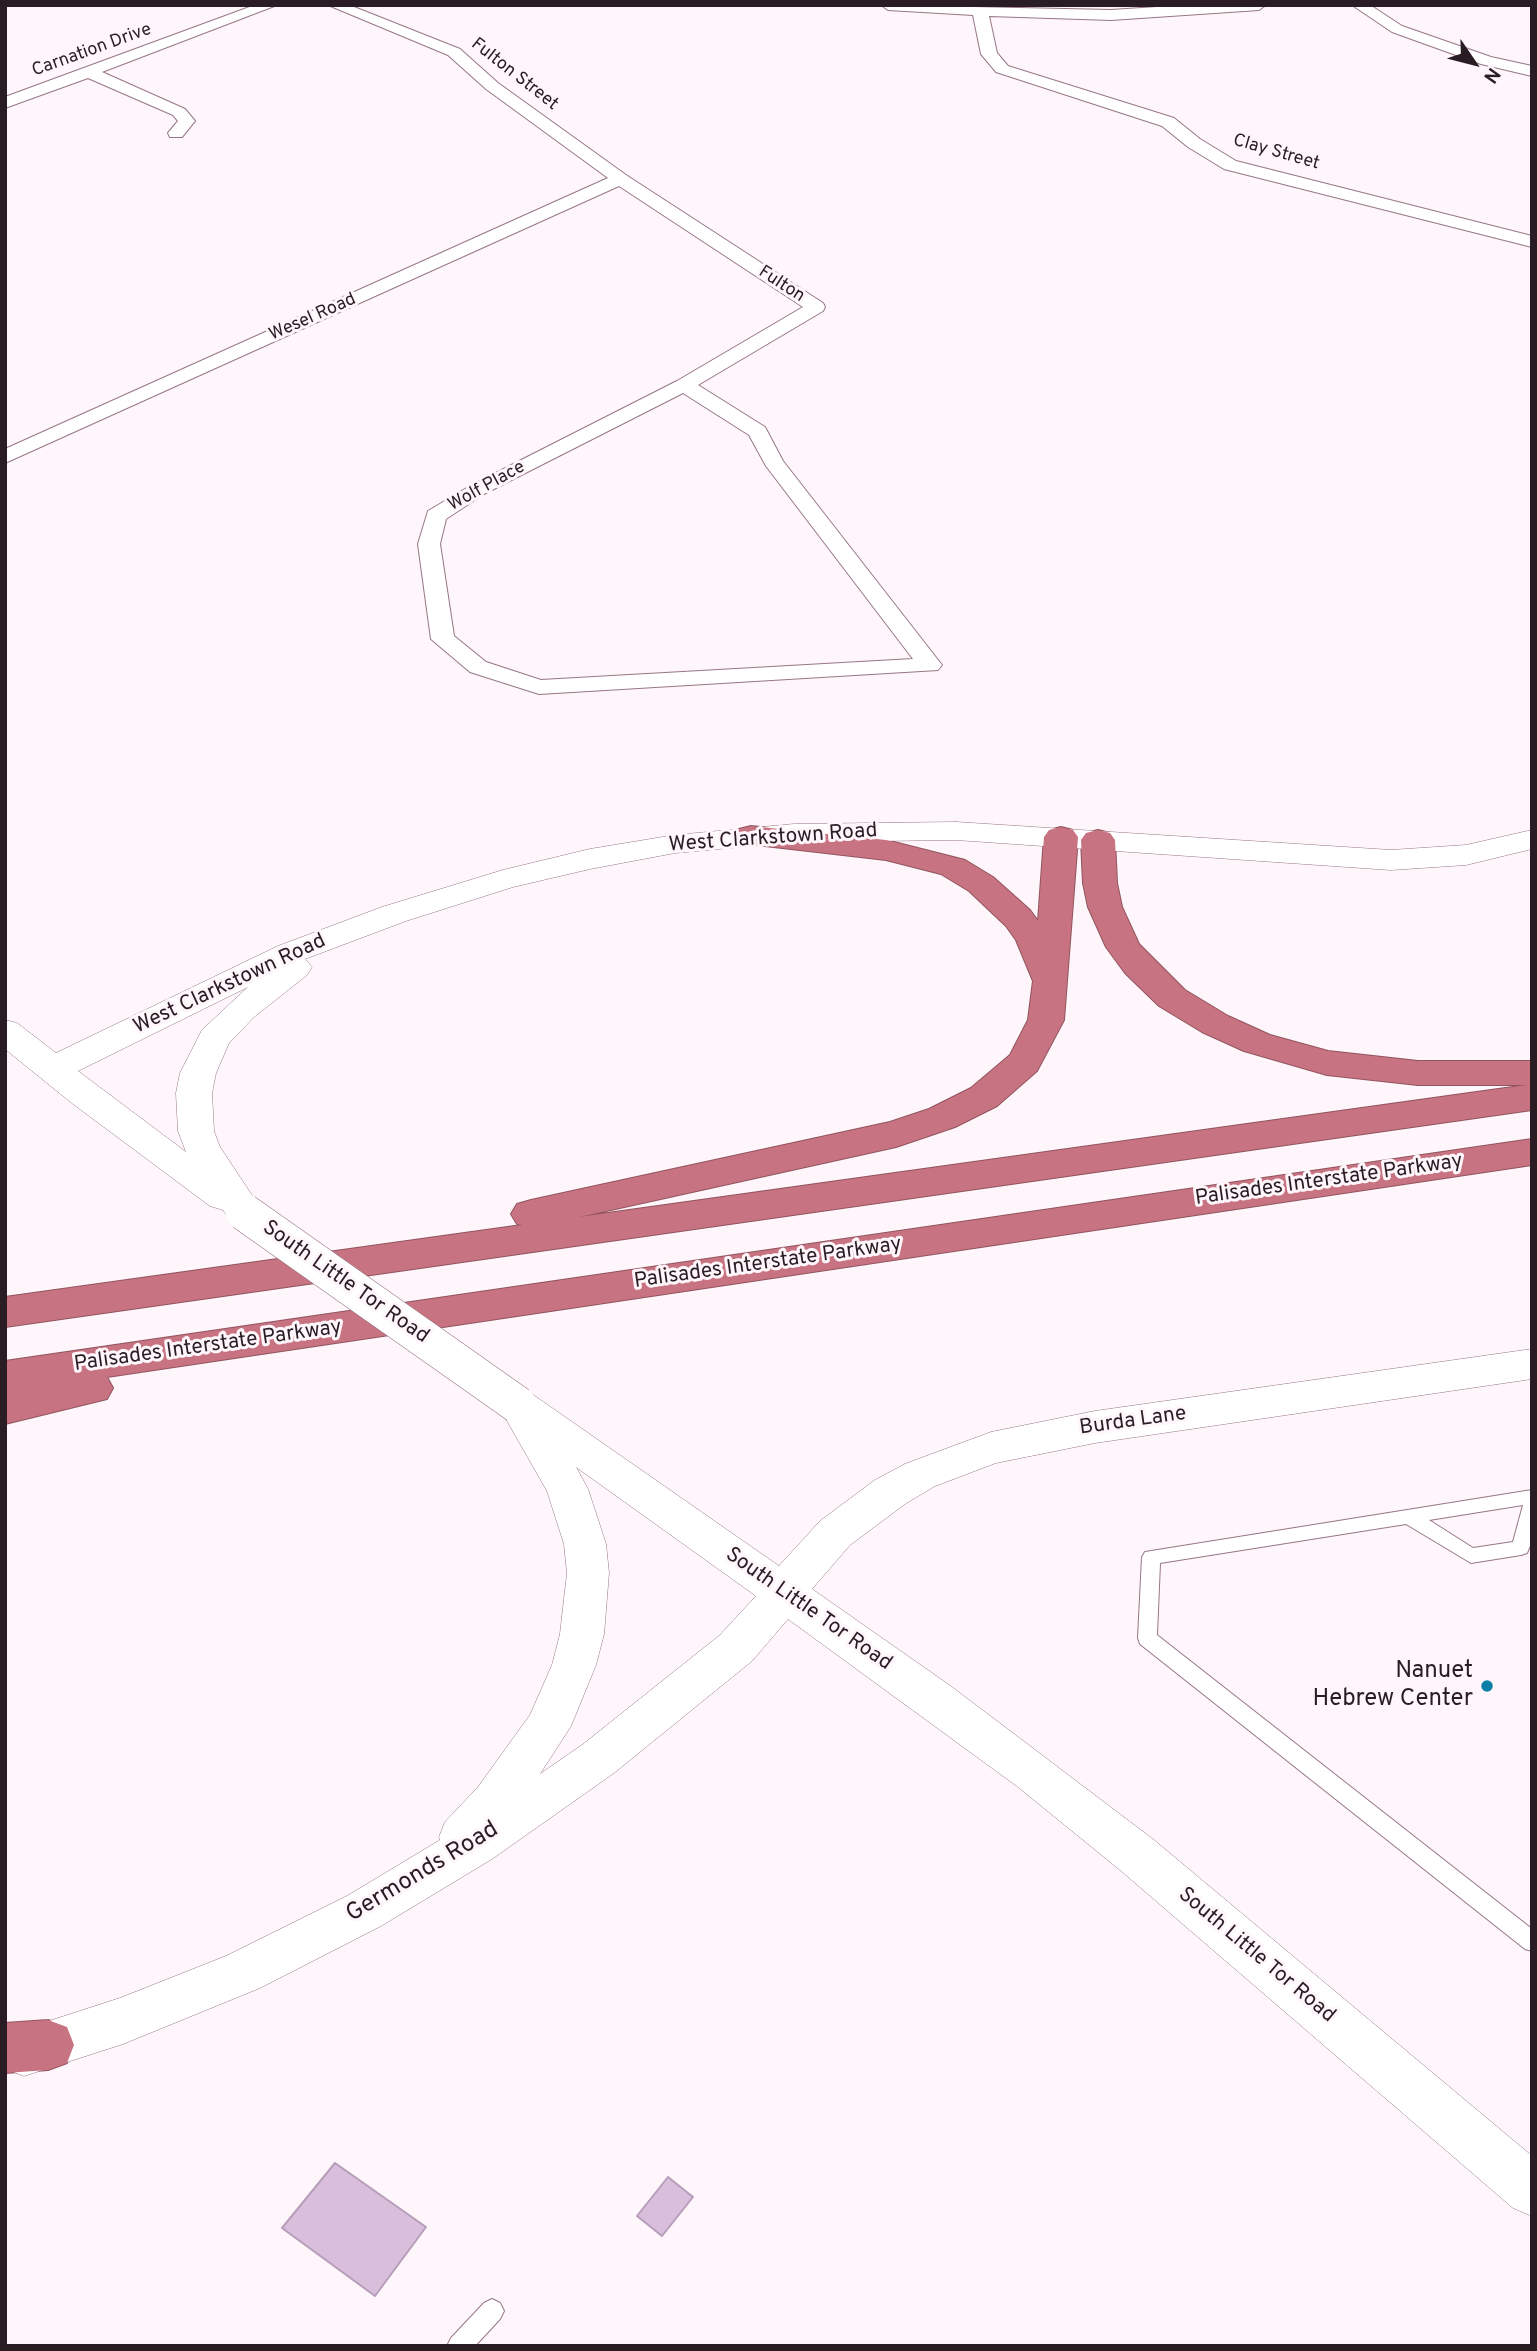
<!DOCTYPE html>
<html>
<head>
<meta charset="utf-8">
<style>
  body { margin:0 }
  #map { position:relative; width:1537px; height:2351px; overflow:hidden; background:#fef6fa; font-family:Overpass,sans-serif }
  canvas { display:block }
  .frame { position:absolute; inset:0; border:7px solid #2a1c23; pointer-events:none }
  .north { position:absolute; left:1439px; top:28px; width:70px; height:70px; -webkit-text-stroke:5px #fef6fa; paint-order:stroke; rotate:125deg; font-size:19px; font-weight:700; line-height:28px; text-align:center; color:#2a1c23 }
  .north::after { content:''; display:block; margin:auto; width:24px; height:32px; background:#2a1c23; clip-path:polygon(50% 0,100% 100%,50% 72%,0 100%) }
</style>
</head>
<body>
<div id="map">
<canvas width="1537" height="2351"></canvas>
<div class="frame"></div>
<div class="north">N</div>
</div>
<script>
const g = document.querySelector('canvas').getContext('2d');
g.lineJoin = 'round';
function paint(path, color) {
  g.fillStyle = color;
  g.fill(path, 'evenodd');
}
function shape(rows) {
  const path = new Path2D();
  for (const r of rows) {
    path.moveTo(r[0], r[1]);
    for (let i = 2; i < r.length; i += 2) path.lineTo(r[i], r[i + 1]);
  }
  return path;
}
function stroke(path, color, width, dash) {
  g.strokeStyle = color;
  g.lineWidth = width;
  g.lineCap = dash ? 'butt' : 'round';
  g.setLineDash(dash || []);
  g.stroke(path);
}
function label(font, color, halo, rows, align = 'center') {
  g.font = font + ' Overpass,sans-serif';
  g.lineWidth = 6;
  g.setLineDash([]);
  g.textBaseline = 'middle';
  g.strokeStyle = halo;
  g.fillStyle = color;
  for (const [text, x, y, turn = 0] of rows) {
    g.save();
    g.translate(x, y);
    g.rotate((+turn || 0) * Math.PI / 180);
    g.textAlign = isNaN(turn) ? turn : align;
    if (halo) g.strokeText(text, 0, 0);
    g.fillText(text, 0, 0);
    g.restore();
  }
}
const building = shape([
  [335,2163,426,2227,375,2296,282,2228,335,2163],
  [668,2177,693,2197,662,2236,637,2216,668,2177]
]);
const service = shape([
  [1532,1490,1532,1541,1527,1553,1521,1555,1471,1563,1406,1524,1160,1563,1157,1635,1532,1929,1532,1951,1525,1949,1140,1644,1138,1638,1142,1557,1145,1552,1532,1490],
  [1523,1505,1513,1542,1473,1548,1429,1520,1523,1505],
  [492,2299,500,2303,504,2311,500,2319,475,2346,447,2346,451,2338,484,2303,492,2299]
]);
const minor = shape([
  [255,5,277,5,102,72,185,109,195,121,182,137,170,137,168,133,178,121,173,115,88,78,5,108,5,97,255,5],
  [328,5,349,5,460,49,498,83,626,175,823,303,825,307,823,311,698,385,765,427,783,461,938,660,942,665,938,670,539,694,470,672,431,639,418,544,428,511,470,486,677,381,803,307,619,186,5,463,5,449,608,178,486,89,448,55,328,5],
  [683,393,749,435,766,466,913,659,541,680,486,662,454,636,440,544,446,519,484,494,683,393],
  [881,5,1111,10,1188,5,1266,5,1259,10,1111,20,989,16,997,53,1008,66,1174,118,1200,139,1236,161,1532,236,1532,247,1224,169,1188,147,1162,126,996,72,981,54,973,15,888,10,881,5],
  [1352,5,1370,5,1402,26,1491,57,1532,66,1532,76,1481,64,1392,32,1352,5]
]);
const tertiary = shape([
  [956,822,1391,850,1466,845,1532,830,1532,849,1466,865,1391,870,956,840,794,842,675,853,590,869,513,887,406,921,305,959,312,967,307,975,254,1017,229,1043,216,1073,212,1093,214,1131,220,1147,263,1212,257,1221,244,1225,231,1221,223,1210,210,1206,73,1104,5,1049,5,1020,17,1023,56,1053,278,946,382,907,503,870,590,849,675,835,794,824,956,822],
  [248,987,202,1030,180,1073,176,1093,178,1131,186,1152,78,1071,248,987],
  [1532,1349,1532,1379,1095,1443,996,1463,935,1486,905,1504,850,1545,812,1589,952,1687,1154,1840,1532,2156,1532,2216,1513,2208,1120,1870,1018,1787,788,1619,752,1661,614,1773,492,1859,381,1926,260,1988,123,2044,24,2076,6,2069,6,2035,120,1998,226,1956,347,1896,440,1840,439,1837,445,1822,478,1787,530,1715,552,1665,560,1634,567,1573,564,1544,547,1491,498,1405,504,1394,518,1390,532,1394,779,1566,820,1521,875,1480,905,1464,991,1432,1095,1411,1532,1349],
  [576,1467,756,1596,720,1635,582,1745,540,1774,571,1726,596,1665,604,1634,609,1573,606,1544,588,1489,576,1467]
]);
const motorway = shape([
  [751,826,886,840,965,860,993,877,1030,910,1038,921,1044,837,1049,830,1061,827,1073,830,1078,837,1064,1020,1037,1071,997,1106,955,1127,896,1147,579,1217,1527,1085,1418,1085,1327,1075,1244,1051,1202,1032,1159,1006,1125,973,1106,947,1088,907,1083,883,1081,840,1086,833,1098,830,1110,833,1115,840,1117,883,1122,907,1139,944,1185,990,1228,1016,1270,1035,1328,1051,1418,1061,1532,1061,1532,1110,5,1327,5,1297,522,1225,517,1224,511,1214,517,1204,531,1200,890,1122,929,1109,971,1088,1010,1055,1028,1020,1033,981,1016,940,1006,926,969,891,941,874,886,860,739,843,734,836,739,829,751,826],
  [1532,1139,1532,1165,107,1377,113,1388,107,1399,5,1424,5,1361,1532,1139],
  [48,2020,67,2027,74,2045,67,2063,48,2070,5,2073,5,2023,48,2020]
]);
const tertiaryBridge = shape([
  [244,1212,518,1405]
]);
const markers = [
  [1487,1686,7,"#0c7fa6"]
];
const farStreetnames = [
  ["Carnation Drive",92,51,-20],
  ["Fulton Street",514,75,38],
  ["Clay Street",1276,153,16],
  ["Fulton",781,285,33],
  ["Wesel Road",313,318,-24],
  ["Wolf Place",487,487,-29]
];
const streetNames = [
  ["West Clarkstown Road",773,839,-4],
  ["West Clarkstown Road",230,985,-25],
  ["Palisades Interstate Parkway",1329,1181,-8],
  ["Palisades Interstate Parkway",768,1264,-8],
  ["South Little Tor Road",345,1283,35],
  ["Palisades Interstate Parkway",208,1347,-8],
  ["Burda Lane",1133,1422,-8],
  ["South Little Tor Road",808,1610,35],
  ["South Little Tor Road",1256,1956,40]
];
const nearPoinames = [
  ["Nanuet",1473,1672],
  ["Hebrew Center",1473,1700]
];
const nearStreetnames = [
  ["Germonds Road",423,1873,-31]
];
paint(building, '#d9bfdc');
stroke(building, '#b69db9', 2);
stroke(service, '#977687', 2);
stroke(minor, '#977687', 2);
stroke(tertiary, '#977687', 1);
stroke(motorway, '#915560', 2);
paint(service, '#fff');
paint(minor, '#fff');
paint(tertiary, '#fff');
paint(motorway, '#c87381');
stroke(tertiaryBridge, '#977687', 38, []);
stroke(tertiaryBridge, '#fff', 37);
for (const [x, y, r, color] of markers) {
  const dot = new Path2D();
  dot.arc(x, y, r, 0, 2 * Math.PI);
  g.fillStyle = color;
  g.fill(dot);
  stroke(dot, '#fef6fa', 2.5);
}
label('18px', '#2a1c23', '#fef6fa', farStreetnames);
label('21px', '#2a1c23', '#fef6fa', streetNames);
label('24px', '#2a1c23', '#fef6fa', nearPoinames, 'right');
label('24px', '#2a1c23', '#fef6fa', nearStreetnames);
</script>
</body>
</html>
